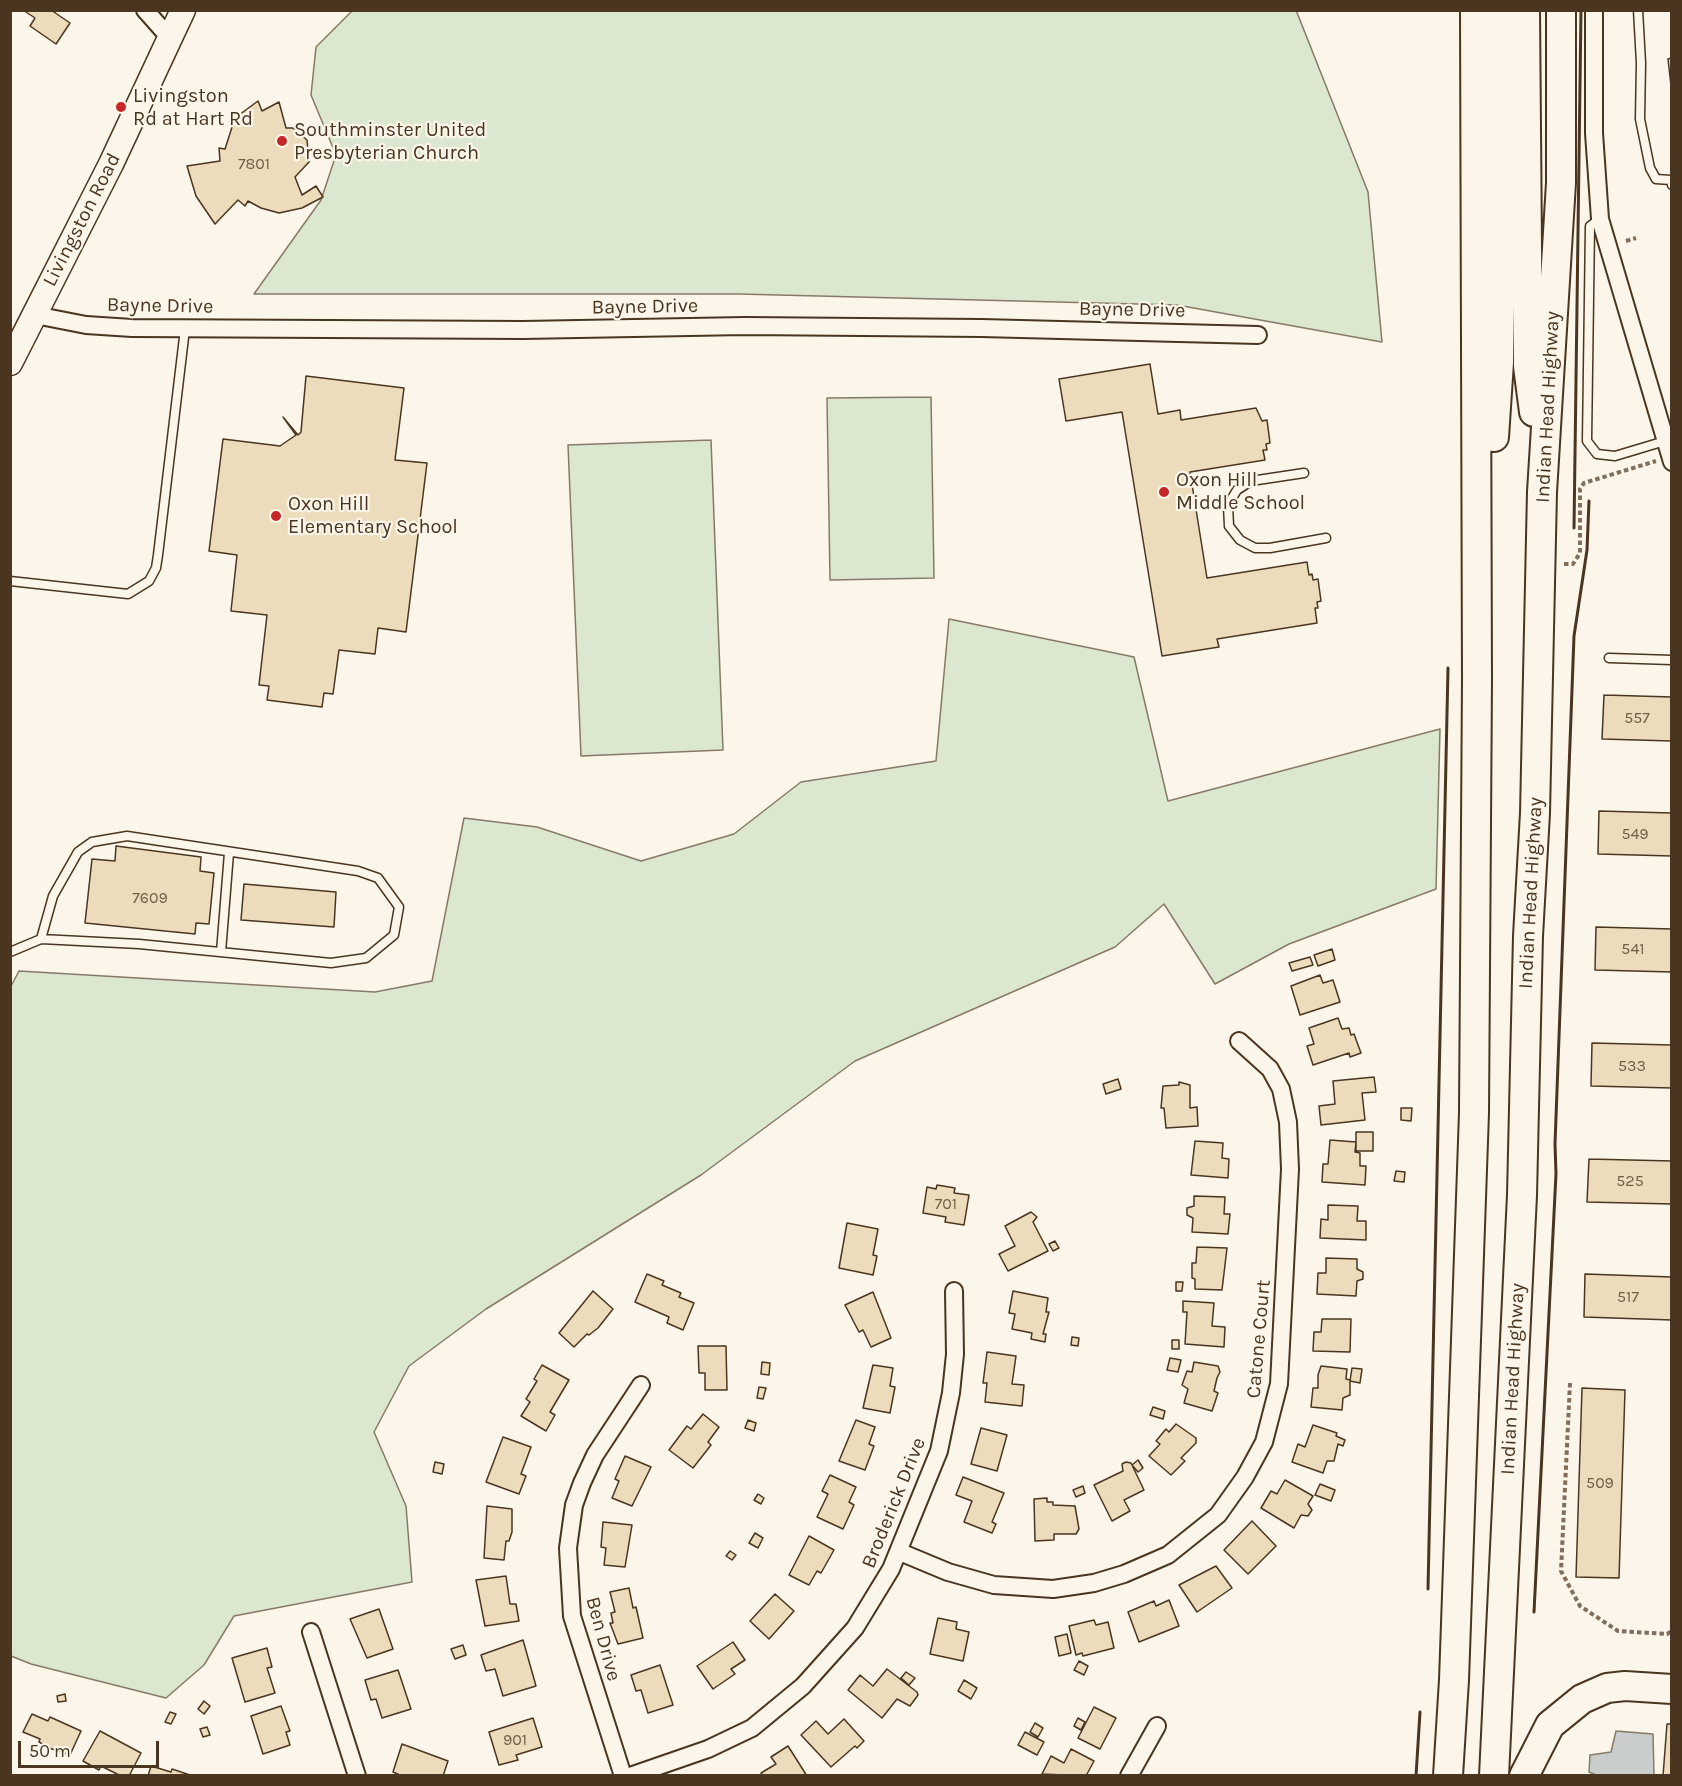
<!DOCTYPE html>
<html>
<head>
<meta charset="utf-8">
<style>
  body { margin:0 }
  #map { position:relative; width:1682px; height:1786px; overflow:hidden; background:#fbf6e9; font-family:Karla,sans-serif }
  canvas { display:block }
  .frame { position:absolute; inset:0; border:12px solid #4a3520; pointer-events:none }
  .scale { position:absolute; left:18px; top:1741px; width:141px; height:27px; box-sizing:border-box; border:3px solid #4a3520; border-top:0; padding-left:8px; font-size:18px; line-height:21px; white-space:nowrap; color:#4a3520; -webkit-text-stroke:4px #fbf6e9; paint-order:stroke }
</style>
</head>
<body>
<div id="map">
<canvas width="1682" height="1786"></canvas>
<div class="frame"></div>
<div class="scale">50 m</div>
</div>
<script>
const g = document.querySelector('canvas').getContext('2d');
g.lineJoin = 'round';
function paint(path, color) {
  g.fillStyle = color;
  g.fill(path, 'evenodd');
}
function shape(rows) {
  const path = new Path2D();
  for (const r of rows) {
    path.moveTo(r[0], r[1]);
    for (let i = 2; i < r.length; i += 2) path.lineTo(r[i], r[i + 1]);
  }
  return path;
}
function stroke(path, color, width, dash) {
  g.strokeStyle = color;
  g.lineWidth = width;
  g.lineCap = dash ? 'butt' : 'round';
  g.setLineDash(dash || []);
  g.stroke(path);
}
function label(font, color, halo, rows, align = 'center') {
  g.font = font + ' Karla,sans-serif';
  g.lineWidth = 4.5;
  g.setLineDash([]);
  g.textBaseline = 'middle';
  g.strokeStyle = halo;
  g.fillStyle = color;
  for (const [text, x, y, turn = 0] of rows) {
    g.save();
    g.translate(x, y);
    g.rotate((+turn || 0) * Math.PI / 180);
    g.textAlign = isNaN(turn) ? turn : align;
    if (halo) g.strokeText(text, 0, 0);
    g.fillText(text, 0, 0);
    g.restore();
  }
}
const green = shape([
  [1296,10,1368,192,1382,342,1177,305,738,294,254,294,321,200,336,155,311,95,316,47,352,11,1296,10],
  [931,397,934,578,830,580,827,398,931,397],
  [711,440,723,750,581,756,568,445,711,440],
  [949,619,1134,657,1168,801,1440,729,1436,889,1289,944,1215,984,1164,904,1115,947,855,1061,701,1175,486,1309,409,1366,374,1432,406,1506,412,1582,234,1616,204,1665,166,1698,31,1664,11,1656,10,988,19,971,375,992,432,981,464,818,537,827,641,861,734,834,801,782,936,761,949,619]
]);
const water = shape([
  [1616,1731,1653,1734,1654,1775,1598,1776,1589,1772,1590,1755,1611,1752,1616,1731]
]);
const building = shape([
  [23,10,51,10,70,23,56,44,30,26,35,18,23,10],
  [1672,58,1672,95,1668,59,1672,58],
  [258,101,262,111,279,102,286,128,293,128,307,140,309,162,295,177,302,195,316,186,323,197,302,208,279,213,261,208,248,201,245,206,238,200,215,224,196,196,187,166,220,161,219,148,225,149,233,124,239,115,258,101],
  [1150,364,1158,414,1180,410,1181,420,1256,408,1262,421,1267,420,1270,443,1266,444,1267,450,1263,450,1265,460,1190,472,1207,578,1307,562,1309,575,1312,574,1313,580,1318,579,1321,601,1317,602,1318,608,1315,608,1317,623,1217,639,1219,647,1162,656,1122,412,1066,421,1059,379,1150,364],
  [306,376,404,388,395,460,427,463,406,632,378,628,375,654,339,650,333,694,324,693,322,707,267,700,269,686,259,685,267,615,231,611,237,555,209,551,223,439,280,446,296,435,283,417,298,435,301,432,306,376],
  [1604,695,1672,697,1672,741,1602,739,1604,695],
  [1599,811,1672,813,1672,856,1598,854,1599,811],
  [116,846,201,857,200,871,214,873,209,924,196,923,195,934,85,923,92,859,115,861,116,846],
  [244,884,336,892,334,927,241,920,244,884],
  [1596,927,1672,929,1672,972,1595,970,1596,927],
  [1332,949,1335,960,1318,966,1314,955,1332,949],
  [1310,957,1313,965,1292,971,1289,963,1310,957],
  [1320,975,1323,983,1333,980,1340,1002,1300,1015,1291,986,1320,975],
  [1338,1018,1342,1029,1349,1028,1351,1035,1354,1034,1361,1053,1350,1057,1349,1053,1313,1065,1307,1046,1314,1044,1309,1028,1338,1018],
  [1592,1043,1672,1045,1672,1088,1591,1086,1592,1043],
  [1374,1077,1376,1092,1362,1093,1365,1120,1321,1125,1319,1106,1335,1104,1333,1081,1374,1077],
  [1118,1079,1121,1089,1106,1094,1103,1084,1118,1079],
  [1179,1082,1190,1085,1190,1108,1197,1107,1198,1126,1166,1128,1164,1108,1161,1108,1163,1086,1179,1085,1179,1082],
  [1401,1108,1412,1108,1411,1121,1401,1120,1401,1108],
  [1356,1132,1373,1132,1373,1151,1356,1151,1356,1132],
  [1330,1140,1356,1142,1355,1152,1360,1153,1360,1166,1366,1166,1365,1185,1322,1182,1323,1164,1328,1164,1330,1140],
  [1195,1141,1223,1143,1222,1158,1229,1159,1228,1178,1191,1175,1195,1141],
  [1589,1159,1672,1161,1672,1204,1587,1202,1589,1159],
  [1396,1171,1405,1172,1404,1182,1394,1181,1396,1171],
  [937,1185,955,1188,954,1193,969,1195,964,1225,945,1222,946,1217,923,1213,927,1187,936,1189,937,1185],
  [1194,1196,1225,1197,1224,1214,1230,1214,1228,1234,1192,1232,1193,1218,1187,1215,1187,1208,1194,1206,1194,1196],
  [1328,1205,1358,1206,1357,1221,1366,1221,1366,1240,1320,1238,1321,1219,1328,1220,1328,1205],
  [1031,1212,1037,1217,1033,1222,1048,1251,1008,1271,999,1254,1015,1246,1005,1226,1031,1212],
  [847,1223,878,1229,873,1255,877,1256,873,1275,839,1268,847,1223],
  [1055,1241,1059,1248,1053,1251,1049,1244,1055,1241],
  [1197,1247,1227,1248,1222,1290,1195,1289,1195,1279,1192,1278,1192,1263,1196,1263,1197,1247],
  [1326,1258,1357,1259,1357,1269,1363,1272,1363,1279,1357,1281,1356,1296,1317,1294,1318,1273,1326,1273,1326,1258],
  [647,1274,664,1281,662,1285,681,1293,679,1297,694,1303,683,1330,667,1323,669,1317,635,1302,647,1274],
  [1585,1274,1672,1277,1672,1320,1584,1317,1585,1274],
  [1176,1282,1183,1282,1182,1291,1176,1291,1176,1282],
  [593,1291,613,1309,598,1328,589,1335,587,1334,574,1347,559,1333,593,1291],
  [1013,1291,1048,1298,1046,1312,1049,1312,1043,1334,1046,1334,1045,1342,1031,1339,1032,1333,1012,1329,1015,1314,1009,1313,1013,1291],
  [873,1292,891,1338,871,1347,863,1330,859,1332,845,1305,873,1292],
  [1183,1301,1214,1303,1212,1326,1225,1327,1224,1347,1185,1344,1187,1312,1183,1312,1183,1301],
  [1322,1319,1351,1319,1350,1352,1313,1351,1314,1332,1321,1332,1322,1319],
  [1072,1337,1079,1338,1078,1346,1071,1345,1072,1337],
  [1172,1340,1179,1340,1179,1349,1172,1349,1172,1340],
  [698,1346,726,1346,727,1390,705,1390,705,1373,699,1373,698,1346],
  [987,1352,1016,1356,1012,1384,1024,1385,1022,1406,985,1402,987,1383,983,1383,987,1352],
  [1170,1358,1181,1360,1178,1372,1167,1370,1170,1358],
  [762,1362,770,1363,769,1375,761,1374,762,1362],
  [1194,1362,1218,1366,1220,1372,1217,1378,1214,1391,1218,1393,1212,1411,1184,1403,1188,1389,1182,1385,1187,1371,1192,1372,1194,1362],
  [542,1365,569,1380,550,1412,555,1415,546,1431,521,1416,530,1402,526,1399,537,1381,534,1379,542,1365],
  [873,1365,893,1368,890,1386,895,1387,890,1413,863,1408,873,1365],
  [1321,1366,1347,1369,1346,1379,1350,1380,1350,1395,1343,1398,1342,1410,1311,1407,1313,1388,1318,1388,1318,1375,1321,1366],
  [1352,1368,1362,1369,1360,1383,1350,1381,1352,1368],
  [759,1387,766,1388,763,1399,757,1398,759,1387],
  [1582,1388,1625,1390,1619,1578,1576,1577,1582,1388],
  [1153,1407,1165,1411,1163,1419,1150,1415,1153,1407],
  [703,1414,719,1427,708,1442,711,1445,693,1468,669,1450,687,1426,691,1429,703,1414],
  [748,1420,756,1423,754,1431,745,1428,748,1420],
  [856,1420,875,1427,869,1444,874,1446,865,1470,839,1461,856,1420],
  [1176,1424,1196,1438,1196,1443,1181,1458,1185,1461,1171,1475,1149,1456,1160,1444,1156,1441,1166,1429,1169,1432,1176,1424],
  [1313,1425,1337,1433,1336,1436,1345,1440,1343,1446,1338,1444,1334,1461,1327,1461,1323,1473,1292,1462,1298,1444,1305,1447,1313,1425],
  [981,1428,1007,1435,997,1471,971,1464,981,1428],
  [503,1437,531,1447,521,1474,526,1476,519,1494,486,1482,503,1437],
  [625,1456,651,1467,632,1506,612,1498,619,1481,615,1479,625,1456],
  [1138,1460,1143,1468,1138,1472,1132,1465,1138,1460],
  [435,1462,444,1464,442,1474,433,1472,435,1462],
  [1126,1462,1131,1463,1144,1490,1124,1500,1130,1511,1112,1521,1094,1485,1123,1471,1122,1464,1126,1462],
  [830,1475,856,1487,849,1502,854,1505,843,1529,817,1517,828,1494,822,1491,830,1475],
  [963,1477,1004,1493,992,1522,996,1524,992,1533,964,1522,972,1501,956,1495,963,1477],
  [1285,1480,1313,1496,1308,1504,1312,1510,1308,1516,1301,1515,1294,1528,1261,1508,1271,1491,1277,1494,1285,1480],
  [1320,1484,1335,1490,1331,1501,1315,1495,1320,1484],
  [1083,1486,1085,1493,1076,1497,1073,1490,1083,1486],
  [758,1494,764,1498,761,1504,754,1500,758,1494],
  [1047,1498,1047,1502,1053,1502,1053,1505,1075,1506,1079,1529,1076,1534,1054,1534,1054,1540,1035,1541,1034,1499,1047,1498],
  [487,1506,512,1509,512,1532,509,1541,506,1541,504,1560,484,1558,487,1506],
  [1252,1521,1276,1546,1248,1574,1224,1550,1252,1521],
  [603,1522,632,1525,625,1567,604,1565,606,1548,601,1547,603,1522],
  [755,1533,763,1538,758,1548,749,1543,755,1533],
  [809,1536,834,1550,821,1573,817,1571,809,1585,789,1575,809,1536],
  [730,1551,736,1555,732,1560,726,1556,730,1551],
  [1216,1566,1232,1588,1197,1612,1179,1585,1216,1566],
  [506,1576,510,1604,516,1604,519,1621,485,1626,476,1580,506,1576],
  [629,1588,633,1608,636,1607,643,1638,618,1644,610,1623,613,1623,611,1613,615,1612,610,1592,629,1588],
  [775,1594,794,1611,769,1639,750,1621,775,1594],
  [1169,1600,1179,1626,1139,1642,1128,1612,1154,1601,1156,1606,1169,1600],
  [379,1609,393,1649,367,1658,350,1619,379,1609],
  [938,1618,957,1622,956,1629,969,1632,963,1661,930,1654,938,1618],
  [1094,1620,1096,1625,1108,1622,1114,1648,1083,1656,1082,1653,1076,1655,1069,1626,1094,1620],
  [1067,1634,1071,1653,1059,1656,1055,1637,1067,1634],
  [523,1640,536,1686,503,1696,495,1669,486,1671,481,1655,523,1640],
  [733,1642,745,1660,731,1669,735,1674,713,1689,697,1666,733,1642],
  [463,1645,466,1655,455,1659,451,1649,463,1645],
  [267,1648,272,1667,267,1668,275,1693,245,1702,232,1658,267,1648],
  [1079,1661,1088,1666,1084,1675,1074,1670,1079,1661],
  [660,1665,673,1705,648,1713,641,1690,636,1691,631,1675,660,1665],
  [887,1669,917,1692,918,1695,910,1706,897,1699,882,1718,848,1690,860,1675,873,1686,887,1669],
  [398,1670,411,1709,382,1718,376,1699,371,1700,365,1680,398,1670],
  [906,1672,915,1678,909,1685,901,1678,906,1672],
  [964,1680,977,1688,971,1699,958,1691,964,1680],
  [65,1694,66,1701,58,1702,57,1696,65,1694],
  [204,1701,210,1706,204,1714,198,1709,204,1701],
  [281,1706,290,1731,286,1732,290,1745,263,1754,251,1716,281,1706],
  [1094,1707,1116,1718,1100,1749,1078,1738,1094,1707],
  [170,1712,176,1714,171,1724,165,1722,170,1712],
  [32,1714,48,1721,50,1717,81,1731,70,1755,49,1748,39,1742,40,1739,23,1732,32,1714],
  [533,1718,542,1747,516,1755,518,1760,499,1765,489,1732,533,1718],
  [1078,1718,1085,1722,1081,1730,1074,1726,1078,1718],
  [844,1719,864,1741,857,1748,855,1746,831,1767,801,1735,816,1721,828,1734,844,1719],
  [1035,1723,1043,1728,1038,1737,1030,1732,1035,1723],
  [1667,1724,1672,1724,1672,1776,1663,1776,1667,1724],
  [207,1727,210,1735,203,1737,200,1729,207,1727],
  [100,1731,141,1753,129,1776,121,1776,101,1766,99,1770,83,1761,100,1731],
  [1025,1732,1044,1742,1037,1755,1018,1745,1025,1732],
  [402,1744,448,1761,443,1776,402,1776,393,1772,402,1744],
  [788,1746,807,1776,763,1776,761,1773,776,1764,771,1757,788,1746],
  [1071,1749,1094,1761,1086,1776,1042,1774,1051,1756,1064,1763,1071,1749],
  [151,1766,171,1772,172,1769,193,1776,148,1776,151,1766]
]);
const path = shape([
  [1626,241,1636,238],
  [1564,564,1573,564,1580,553,1580,489,1584,483,1656,461],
  [1570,1383,1561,1571,1580,1606,1618,1631,1667,1634,1672,1631]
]);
const service = shape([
  [1638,10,1641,63,1640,119,1650,168,1656,179,1671,180,1672,185],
  [1600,219,1590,226,1587,441,1597,454,1615,456,1665,441],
  [1304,473,1251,481,1237,490,1228,505,1229,526,1240,540,1255,548,1270,548,1326,538],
  [10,581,128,594,149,581,156,568,158,555,185,329],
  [1609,658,1672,660],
  [10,952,41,939,53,896,78,852,92,842,127,836,358,871,378,878,399,907,394,935,366,958,331,963,139,944,41,939],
  [221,952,229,853]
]);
const minor = shape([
  [145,10,169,37],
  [1594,10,1594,133,1600,219,1672,462],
  [35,315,86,325,132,328,523,330,745,326,981,328,1258,335],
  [900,1552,948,1572,994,1585,1053,1589,1094,1583,1124,1574,1168,1555,1218,1515,1245,1477,1264,1442,1279,1384,1290,1169,1288,1122,1281,1089,1270,1069,1239,1041],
  [311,1632,357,1776],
  [623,1776,572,1616,568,1548,574,1505,582,1483,595,1455,641,1385],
  [630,1776,708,1749,752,1728,803,1686,855,1628,891,1569,939,1451,951,1393,955,1354,954,1291],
  [1129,1776,1157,1726]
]);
const secondary = shape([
  [10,363,111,164,183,10]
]);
const trunk = shape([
  [1525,10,1528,366,1534,412],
  [1494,437,1499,362,1502,10],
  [1448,1776,1454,1680,1474,1113,1477,680,1475,10],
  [1494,1776,1522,1195,1528,936,1535,813,1542,492,1561,183,1561,10],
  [1524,1776,1550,1725,1582,1699,1607,1688,1625,1686,1672,1689]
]);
const wall = shape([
  [1574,528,1581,10],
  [1428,1589,1448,668],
  [1534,1612,1556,1174,1555,1144,1574,636,1587,550,1589,501],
  [1416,1776,1420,1712]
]);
const markers = [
  [121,107,6,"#c62828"],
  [282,141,6,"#c62828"],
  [1164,492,6,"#c62828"],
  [276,516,6,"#c62828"]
];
const numberNames = [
  ["7801",254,164],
  ["557",1637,718],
  ["549",1635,834],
  ["7609",150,898],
  ["541",1633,949],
  ["533",1632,1066],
  ["525",1630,1181],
  ["701",946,1204],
  ["517",1628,1297],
  ["509",1600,1483],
  ["901",515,1740]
];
const poiNames = [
  ["Livingston",133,96],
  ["Rd at Hart Rd",133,119],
  ["Southminster United",294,130],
  ["Presbyterian Church",294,153],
  ["Oxon Hill",1176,480],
  ["Middle School",1176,503],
  ["Oxon Hill",288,504],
  ["Elementary School",288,527]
];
const streetNames = [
  ["Livingston Road",82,220,-63],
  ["Bayne Drive",160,306,1],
  ["Bayne Drive",645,307,-1],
  ["Bayne Drive",1132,310,1],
  ["Indian Head Highway",1548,407,-87],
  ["Indian Head Highway",1531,893,-87],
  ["Catone Court",1259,1339,-85],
  ["Indian Head Highway",1513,1379,-87],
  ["Broderick Drive",894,1503,-68],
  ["Ben Drive",603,1639,75]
];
paint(green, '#dce7d0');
stroke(green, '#887966', 1.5);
paint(water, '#c9cecd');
stroke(water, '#887966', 1.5);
paint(building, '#ecdcbc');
stroke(building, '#4a3520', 1.5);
stroke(service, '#4a3520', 11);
stroke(minor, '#4a3520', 20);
stroke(secondary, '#4a3520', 27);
stroke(trunk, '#4a3520', 32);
stroke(path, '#7f6f5c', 4, [4.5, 3]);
stroke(service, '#fbf6e9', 8);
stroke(minor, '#fbf6e9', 16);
stroke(secondary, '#fbf6e9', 24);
stroke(trunk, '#fbf6e9', 28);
stroke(wall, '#4a3520', 3);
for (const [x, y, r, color] of markers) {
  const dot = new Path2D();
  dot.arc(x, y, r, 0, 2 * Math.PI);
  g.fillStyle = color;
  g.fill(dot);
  stroke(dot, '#fbf6e9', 2);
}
label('16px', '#725f47', null, numberNames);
label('20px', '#4a3520', '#fbf6e9', poiNames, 'left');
label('20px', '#4a3520', '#fbf6e9', streetNames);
</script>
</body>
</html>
